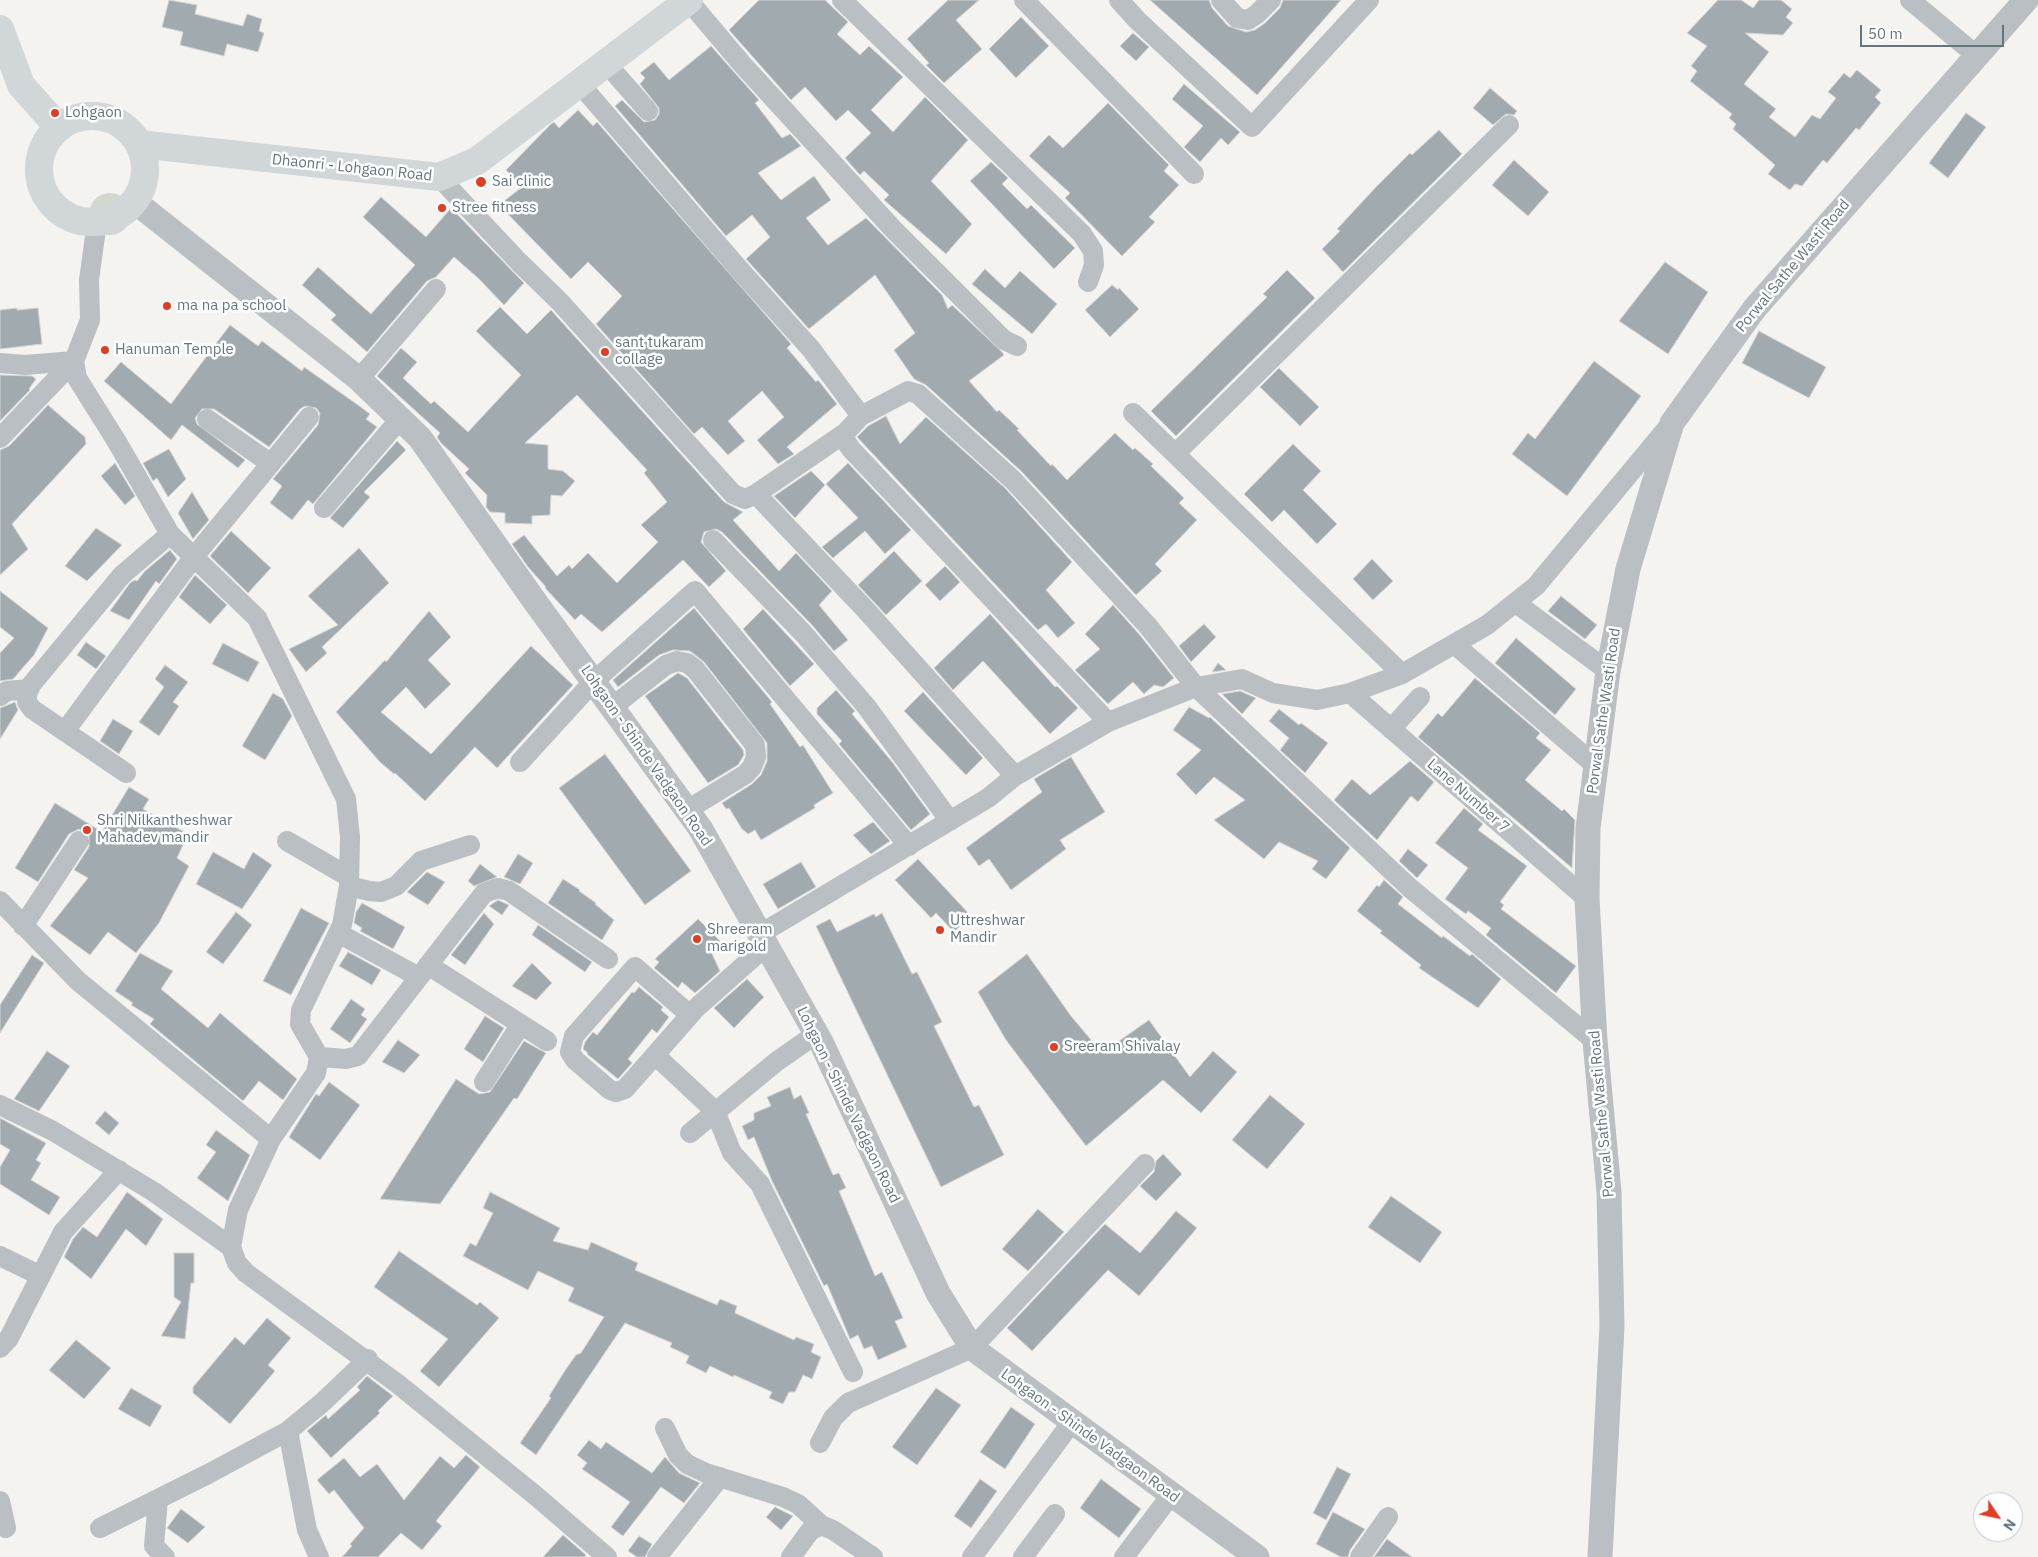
<!DOCTYPE html>
<html>
<head>
<meta charset="utf-8">
<style>
  body { margin:0 }
  #map { position:relative; width:2038px; height:1557px; overflow:hidden; background:#f4f3ef; font-family:"IBM Plex Sans",sans-serif }
  canvas { display:block }
  .north { position:absolute; left:1973px; top:1492px; width:50px; height:50px; box-sizing:border-box; background:#fff; border:1px solid #c1c8cc; border-radius:50%; rotate:124deg; font-size:14px; font-weight:700; line-height:20px; text-align:center; color:#637680 }
  .north::after { content:''; display:block; margin:auto; width:18px; height:22px; background:#df3d24; clip-path:polygon(50% 0,100% 100%,50% 72%,0 100%) }
  .scale { position:absolute; left:1860px; top:25px; width:144px; height:22px; box-sizing:border-box; border:2px solid #637680; border-top:0; padding-left:6px; font-size:15px; line-height:18px; white-space:nowrap; color:#637680; -webkit-text-stroke:4px #fff; paint-order:stroke }
</style>
</head>
<body>
<div id="map">
<canvas width="2038" height="1557"></canvas>
<div class="north">N</div>
<div class="scale">50 m</div>
</div>
<script>
const g = document.querySelector('canvas').getContext('2d');
g.lineJoin = 'round';
function paint(path, color) {
  g.fillStyle = color;
  g.fill(path, 'evenodd');
}
function shape(rows) {
  const path = new Path2D();
  for (const r of rows) {
    if (r.length === 3) {
      path.moveTo(r[0] + r[2], r[1]);
      path.arc(r[0], r[1], r[2], 0, 2 * Math.PI);
      continue;
    }
    path.moveTo(r[0], r[1]);
    for (let i = 2; i < r.length; i += 2) path.lineTo(r[i], r[i + 1]);
  }
  return path;
}
function stroke(path, color, width, dash) {
  g.strokeStyle = color;
  g.lineWidth = width;
  g.lineCap = dash ? 'butt' : 'round';
  g.setLineDash(dash || []);
  g.stroke(path);
}
function label(font, color, halo, rows, align = 'center') {
  g.font = font + ' "IBM Plex Sans",sans-serif';
  g.lineWidth = 5;
  g.setLineDash([]);
  g.textBaseline = 'middle';
  g.strokeStyle = halo;
  g.fillStyle = color;
  for (const [text, x, y, turn = 0] of rows) {
    g.save();
    g.translate(x, y);
    g.rotate((+turn || 0) * Math.PI / 180);
    g.textAlign = isNaN(turn) ? turn : align;
    if (halo) g.strokeText(text, 0, 0);
    g.fillText(text, 0, 0);
    g.restore();
  }
}
const green = shape([
  [110,214,21]
]);
const building = shape([
  [169,0,197,5,195,14,243,26,247,14,262,19,259,31,264,33,258,52,227,44,224,56,180,45,183,32,162,27,169,0],
  [759,0,825,0,848,22,837,34,860,55,869,46,903,77,871,110,893,132,925,97,968,140,931,181,972,224,946,254,884,200,889,195,864,171,860,175,845,158,871,133,848,110,836,121,805,87,791,100,729,30,759,0],
  [948,0,979,0,956,20,982,49,944,83,926,65,929,63,907,39,948,0],
  [1150,0,1209,0,1212,8,1228,26,1246,32,1255,30,1265,23,1280,8,1283,0,1341,0,1257,95,1150,0],
  [1718,0,1741,0,1753,8,1759,0,1781,0,1792,9,1786,17,1793,23,1783,35,1745,33,1769,52,1744,84,1776,109,1769,117,1795,137,1812,115,1820,119,1836,98,1828,92,1844,73,1850,78,1857,70,1881,90,1875,97,1881,103,1859,130,1856,128,1827,163,1823,160,1802,186,1795,184,1790,190,1768,174,1775,165,1733,129,1736,124,1729,118,1732,114,1690,81,1697,71,1691,66,1707,46,1687,33,1718,0],
  [1021,17,1049,46,1016,78,989,49,1021,17],
  [1133,33,1149,47,1136,61,1120,46,1133,33],
  [711,46,759,100,755,103,782,138,790,134,801,146,758,173,781,200,814,176,831,200,806,218,828,245,866,218,942,295,948,309,952,305,1002,352,1004,355,969,381,997,412,999,410,1019,429,1017,430,1051,466,1052,464,1067,480,1115,433,1133,450,1135,448,1153,464,1151,466,1184,498,1179,503,1197,520,1155,564,1162,571,1136,595,1021,471,926,385,914,379,894,350,915,333,875,275,809,329,746,259,770,237,752,215,726,236,615,106,622,100,644,122,655,120,659,114,659,108,640,84,645,78,640,73,654,62,669,80,711,46],
  [1184,84,1240,132,1228,145,1221,138,1200,162,1184,147,1203,126,1172,99,1184,84],
  [1490,88,1517,111,1514,115,1506,114,1493,125,1473,108,1490,88],
  [1108,103,1169,165,1164,171,1179,185,1149,217,1155,222,1122,256,1065,198,1070,193,1029,156,1049,135,1063,148,1108,103],
  [578,110,593,126,597,122,791,344,787,348,816,382,818,380,837,404,787,447,794,454,778,464,757,440,784,417,762,391,728,421,745,441,728,455,702,427,694,434,596,324,622,296,588,262,571,279,499,205,522,187,506,170,551,124,554,122,559,128,578,110],
  [1966,113,1986,127,1948,178,1929,163,1966,113],
  [1439,130,1462,154,1343,272,1322,249,1340,231,1337,229,1376,187,1410,153,1412,155,1439,130],
  [1514,160,1549,192,1528,216,1492,185,1514,160],
  [991,162,1008,178,1002,184,1027,209,1031,205,1075,248,1054,269,970,181,991,162],
  [381,197,426,237,451,208,524,283,504,305,478,278,454,257,436,277,427,281,367,352,331,320,336,315,302,285,318,267,371,314,415,265,363,217,381,197],
  [1665,262,1708,292,1668,354,1619,321,1665,262],
  [985,269,1005,288,1020,271,1057,304,1032,334,972,284,985,269],
  [1287,270,1315,298,1176,436,1151,411,1267,297,1263,294,1287,270],
  [1112,285,1118,290,1119,288,1139,309,1110,337,1085,310,1112,285],
  [500,307,527,334,551,310,724,502,743,512,733,520,779,571,796,553,832,591,819,605,848,640,834,651,812,625,722,532,716,529,704,532,701,542,726,571,709,587,683,560,602,632,581,614,575,620,545,588,546,587,528,567,512,544,524,535,557,576,569,565,572,569,588,553,617,583,658,542,641,525,667,502,644,473,647,470,577,395,525,443,548,445,548,469,563,471,575,481,562,496,551,495,550,515,532,516,532,524,505,523,505,513,490,512,486,507,487,495,465,473,469,469,441,443,437,437,440,433,377,376,401,348,417,362,403,378,431,404,434,401,468,432,521,375,476,331,500,307],
  [17,308,17,310,38,308,42,344,0,349,0,310,17,308],
  [230,325,258,346,262,341,302,371,304,367,358,405,370,414,366,419,377,427,313,504,308,500,292,520,270,503,282,486,273,479,318,425,320,413,316,408,305,406,300,409,269,447,214,409,202,409,195,418,197,424,245,460,238,468,182,425,171,440,104,381,121,362,171,404,230,325],
  [1759,331,1826,367,1809,398,1742,363,1759,331],
  [1594,361,1641,396,1567,496,1512,454,1528,433,1535,439,1594,361],
  [1279,368,1319,407,1300,426,1260,387,1279,368],
  [0,375,32,376,36,379,29,389,30,390,0,421,0,375],
  [48,405,85,437,86,444,12,524,28,549,0,575,0,450,9,446,48,405],
  [886,416,900,444,926,417,1005,488,1072,562,1046,590,1075,623,1058,638,1046,624,1038,630,857,437,868,426,886,416],
  [397,441,406,450,364,492,370,497,343,528,330,518,397,441],
  [1293,444,1321,471,1303,490,1337,524,1317,544,1284,510,1272,522,1244,494,1293,444],
  [169,449,186,479,168,497,157,478,153,481,143,463,169,449],
  [115,463,135,496,125,505,101,476,115,463],
  [848,463,911,530,885,554,865,531,833,558,822,547,858,518,826,484,848,463],
  [811,471,825,485,795,518,774,496,811,471],
  [192,492,209,520,193,539,178,513,192,492],
  [96,528,122,545,87,581,65,566,96,528],
  [231,531,271,568,248,593,210,556,231,531],
  [359,548,389,583,322,647,327,653,306,672,289,649,338,625,308,596,359,548],
  [170,550,177,559,159,584,156,581,129,620,110,611,130,583,135,580,137,581,145,571,170,550],
  [894,551,922,581,886,615,858,585,894,551],
  [1372,559,1393,581,1373,600,1353,579,1372,559],
  [945,566,960,582,940,601,925,585,945,566],
  [195,575,227,605,210,624,179,597,195,575],
  [0,591,48,628,34,655,13,679,0,681,0,653,14,638,0,627,0,591],
  [1561,596,1597,625,1585,639,1548,611,1561,596],
  [1113,605,1139,634,1174,678,1163,687,1154,685,1144,694,1133,682,1108,704,1075,670,1100,649,1085,634,1113,605],
  [694,608,772,702,770,704,800,747,803,745,833,793,814,805,815,808,761,840,755,830,748,834,742,829,729,808,726,809,722,803,752,784,761,775,767,761,767,743,704,662,690,651,673,650,659,655,618,687,613,680,694,608],
  [763,609,814,664,790,686,743,629,763,609],
  [429,611,451,637,428,660,451,684,425,709,406,687,381,712,431,754,531,646,573,685,497,768,475,747,425,801,395,773,394,774,380,762,336,712,385,660,386,662,429,611],
  [990,614,1055,687,1057,686,1078,708,1050,734,983,661,953,690,934,668,990,614],
  [1204,624,1216,637,1191,662,1179,646,1204,624],
  [1516,638,1576,689,1555,715,1495,663,1516,638],
  [86,642,106,656,96,669,77,655,86,642],
  [223,643,259,662,248,682,212,664,223,643],
  [1218,663,1226,670,1212,672,1218,663],
  [165,665,188,682,173,702,179,706,159,736,139,722,164,687,155,679,165,665],
  [678,673,687,678,743,750,744,755,738,765,708,783,645,696,678,673],
  [1475,678,1540,733,1536,738,1551,750,1525,780,1562,811,1564,809,1575,820,1572,868,1418,737,1438,713,1442,717,1475,678],
  [836,690,855,711,852,714,893,763,930,814,911,830,839,744,842,741,817,714,817,708,836,690],
  [1240,691,1256,698,1242,714,1222,694,1240,691],
  [923,692,983,758,966,775,904,711,923,692],
  [273,693,283,699,292,716,265,760,242,746,273,693],
  [15,702,18,710,0,739,0,708,15,702],
  [1189,707,1209,718,1210,717,1350,848,1326,879,1312,869,1318,861,1279,842,1264,859,1214,820,1245,800,1214,777,1196,795,1176,774,1201,750,1173,730,1189,707],
  [1279,709,1299,725,1301,723,1328,743,1305,773,1280,750,1289,738,1269,721,1279,709],
  [113,719,133,731,119,754,100,741,113,719],
  [605,754,691,871,645,905,559,788,605,754],
  [1071,757,1105,812,1060,840,1066,849,1011,890,989,859,979,866,966,848,1042,792,1034,779,1071,757],
  [1410,761,1434,782,1418,802,1411,796,1377,840,1334,800,1352,779,1370,795,1410,761],
  [129,787,149,799,143,809,188,834,177,858,189,866,159,923,136,953,108,932,90,955,50,926,88,878,74,870,89,847,89,835,79,829,69,834,38,882,15,868,55,803,102,832,129,787],
  [1464,808,1483,824,1478,830,1527,866,1500,902,1504,905,1501,909,1576,966,1556,993,1486,935,1491,928,1468,911,1466,914,1445,899,1468,868,1435,843,1464,808],
  [873,822,890,841,871,854,853,835,873,822],
  [1408,849,1428,865,1417,878,1399,861,1408,849],
  [213,852,244,869,253,852,272,865,242,909,196,884,213,852],
  [518,854,533,863,520,884,504,877,518,854],
  [918,859,971,916,954,932,936,913,931,918,895,880,918,859],
  [801,862,816,887,778,909,763,884,801,862],
  [480,864,497,877,474,886,468,881,480,864],
  [427,872,445,882,428,905,407,892,427,872],
  [563,879,580,890,579,891,596,903,595,904,614,920,602,940,548,903,563,879],
  [1384,880,1403,897,1398,904,1442,938,1443,936,1470,956,1472,954,1501,979,1478,1008,1419,968,1421,965,1380,933,1382,931,1357,911,1377,885,1379,887,1384,880],
  [498,900,509,905,502,915,489,906,498,900],
  [362,903,405,927,393,949,360,931,362,928,354,923,356,912,362,903],
  [301,908,329,923,291,995,263,981,301,908],
  [236,912,252,925,223,964,206,952,236,912],
  [484,913,494,924,465,965,451,955,484,913],
  [882,913,912,974,917,972,942,1022,934,1026,974,1107,979,1105,1004,1155,941,1187,816,926,830,919,837,932,874,914,876,917,882,913],
  [698,919,725,946,712,954,720,971,695,993,682,982,678,988,654,968,659,962,655,959,698,919],
  [538,925,592,962,585,972,532,935,538,925],
  [348,952,381,970,372,985,339,966,348,952],
  [140,953,173,971,161,989,208,1028,220,1013,297,1079,283,1100,259,1081,243,1101,150,1024,154,1019,131,1005,133,1003,115,991,140,953],
  [1027,954,1071,1016,1102,1053,1149,1020,1190,1077,1213,1051,1237,1072,1201,1113,1163,1080,1086,1146,1006,1040,978,992,1027,954],
  [32,955,44,963,0,1033,0,1005,32,955],
  [532,963,552,983,536,1000,512,986,532,963],
  [747,979,764,997,734,1028,714,1008,747,979],
  [639,987,663,1007,661,1010,669,1017,657,1033,652,1029,628,1059,632,1063,618,1079,587,1054,588,1053,583,1049,585,1042,593,1032,597,1035,632,992,634,993,639,987],
  [351,999,365,1009,361,1015,367,1019,350,1043,330,1029,351,999],
  [485,1016,504,1028,483,1062,464,1049,485,1016],
  [398,1040,420,1055,404,1073,382,1062,398,1040],
  [524,1041,546,1053,517,1099,514,1098,440,1204,380,1199,456,1079,479,1094,490,1092,524,1041],
  [47,1051,70,1066,39,1111,14,1099,47,1051],
  [329,1082,360,1105,320,1160,289,1137,316,1094,319,1096,329,1082],
  [790,1087,794,1099,801,1095,809,1113,806,1114,833,1175,839,1173,846,1188,839,1191,875,1276,882,1272,903,1318,895,1321,907,1347,878,1360,872,1346,864,1349,858,1335,850,1339,827,1284,824,1286,772,1181,754,1137,748,1140,742,1126,754,1120,754,1113,771,1106,767,1097,790,1087],
  [1270,1095,1305,1124,1267,1169,1232,1140,1270,1095],
  [105,1111,119,1123,109,1135,95,1123,105,1111],
  [0,1118,46,1143,36,1160,41,1163,31,1180,60,1197,49,1215,0,1184,0,1167,10,1150,0,1144,0,1118],
  [216,1130,250,1155,228,1201,197,1178,216,1152,206,1145,216,1130],
  [1163,1154,1182,1174,1156,1201,1140,1186,1154,1172,1156,1161,1163,1154],
  [127,1192,163,1219,146,1246,126,1229,91,1279,64,1257,73,1239,83,1227,97,1237,127,1192],
  [490,1192,560,1228,553,1241,588,1250,591,1242,638,1263,635,1270,717,1305,720,1299,737,1306,735,1313,794,1340,796,1337,814,1344,811,1352,821,1357,812,1379,803,1375,795,1392,789,1392,783,1404,769,1398,772,1392,734,1375,733,1377,710,1366,706,1373,686,1363,689,1356,670,1347,672,1343,625,1323,536,1455,520,1443,551,1398,549,1396,566,1369,576,1355,581,1353,604,1317,568,1301,574,1288,538,1271,528,1290,463,1256,470,1243,476,1246,493,1213,483,1208,490,1192],
  [1391,1196,1442,1232,1420,1263,1368,1227,1391,1196],
  [1038,1209,1064,1232,1028,1271,1002,1249,1038,1209],
  [1176,1211,1197,1228,1139,1296,1108,1270,1032,1351,1007,1328,1105,1224,1140,1253,1176,1211],
  [399,1251,477,1305,480,1302,499,1318,439,1387,420,1371,448,1339,374,1287,399,1251],
  [174,1253,194,1253,194,1283,191,1283,185,1339,161,1336,181,1302,174,1297,174,1253],
  [267,1318,291,1338,268,1365,275,1371,230,1424,193,1393,193,1387,235,1337,244,1345,267,1318],
  [76,1340,111,1368,84,1399,49,1370,76,1340],
  [367,1376,393,1396,378,1411,380,1413,331,1458,307,1431,326,1415,328,1419,360,1390,357,1387,367,1376],
  [131,1388,162,1406,150,1427,118,1409,131,1388],
  [936,1388,961,1405,917,1465,892,1447,936,1388],
  [1011,1407,1035,1424,1005,1469,980,1452,1011,1407],
  [589,1440,601,1449,606,1442,652,1473,665,1457,679,1473,700,1483,684,1503,661,1487,623,1536,611,1527,630,1502,582,1469,587,1463,577,1455,589,1440],
  [466,1455,480,1467,436,1521,442,1526,422,1550,401,1533,378,1557,342,1557,352,1546,350,1544,364,1528,334,1490,329,1494,317,1480,344,1458,360,1477,377,1464,404,1500,440,1456,454,1468,466,1455],
  [1337,1467,1351,1474,1326,1520,1313,1513,1337,1467],
  [980,1479,997,1491,971,1528,954,1516,980,1479],
  [1101,1479,1141,1509,1119,1538,1080,1508,1101,1479],
  [775,1507,793,1516,781,1530,766,1517,775,1507],
  [181,1509,205,1527,188,1543,167,1528,181,1509],
  [1333,1512,1365,1529,1350,1550,1348,1557,1341,1557,1316,1544,1333,1512],
  [563,1535,586,1555,584,1557,543,1557,563,1535],
  [639,1536,652,1544,645,1557,637,1557,628,1551,639,1536],
  [1387,1539,1412,1557,1374,1557,1387,1539]
]);
const minor = shape([
  [688,0,742,64,893,229,1004,340,1017,346],
  [842,0,1082,234,1093,251,1094,265,1088,282],
  [1024,0,1194,174],
  [1119,0,1137,20,1252,127,1369,0],
  [1221,0,1237,18,1248,20,1257,14,1271,0],
  [1910,0,1976,55],
  [606,63,648,111],
  [579,83,739,269,811,349,861,416,908,391,918,394,929,404,1013,480,1148,626,1196,687,1410,888,1595,1041],
  [439,177,519,262,560,302,733,494,745,499,756,494,864,608,1015,776],
  [97,222,89,280,90,320,74,361,77,378,117,442,170,534,257,618,346,799,350,837,349,886,342,925,301,1010,300,1024,319,1057,316,1073,271,1139,238,1210,231,1247,237,1263,246,1273,398,1384,536,1496,607,1557],
  [0,363,25,365,74,361],
  [359,379,436,289],
  [1133,413,1402,674],
  [861,416,845,433,845,440,851,449,1108,722],
  [207,419,270,463],
  [0,438,74,361],
  [1176,453,1509,125],
  [756,494,845,433],
  [324,508,400,419],
  [713,540,803,633,866,706,950,821],
  [1516,603,1608,671],
  [1454,644,1596,766],
  [1350,693,1587,899],
  [0,696,7,691,29,689],
  [612,707,666,665,677,661,687,663,695,669,755,745,756,757,752,767,746,774,687,810],
  [1391,729,1420,697],
  [65,731,193,558,309,417],
  [520,762,593,682,695,591,909,846],
  [126,773,32,709,27,702,27,694,31,685,122,575,170,534],
  [287,841,349,877],
  [349,886,369,891,381,892,396,886,421,861,470,845],
  [0,901,78,981,271,1139],
  [23,926,79,841],
  [338,933,419,977],
  [760,934,988,798,1015,776,1108,722,1196,687,1242,679,1273,693,1317,700,1350,693,1402,674,1487,625,1536,586,1669,426],
  [428,965,547,1041],
  [690,1015,635,967,574,1036,570,1052,575,1060,610,1090,616,1092,625,1089,655,1055,690,1015,695,1009,766,946],
  [655,1055,715,1111,732,1153,760,1184,853,1372],
  [319,1057,346,1059,358,1056,484,893,498,888,509,891,608,959],
  [484,1082,521,1024],
  [0,1105,53,1131,154,1192,231,1247],
  [690,1133,776,1062,816,1034],
  [0,1256,41,1276],
  [0,1348,9,1338,63,1232,119,1170],
  [665,1428,678,1455,687,1464,706,1473,783,1497,798,1504,821,1525],
  [288,1431,307,1530,319,1557],
  [820,1443,833,1418,848,1403,972,1348,1145,1164],
  [158,1499,154,1546,165,1557],
  [0,1501,6,1528],
  [100,1528,208,1474,288,1431,323,1402,368,1359],
  [657,1557,720,1477],
  [791,1557,810,1531,821,1525,833,1530,873,1557],
  [972,1557,1072,1422],
  [1023,1557,1055,1514],
  [1124,1557,1171,1495],
  [1360,1557,1388,1517]
]);
const tertiary = shape([
  [134,201,359,379,420,438,536,603,700,828,822,1044,938,1293,972,1348,1257,1557],
  [1600,1557,1612,1326,1609,1192,1595,1041,1587,899,1588,828,1608,671,1628,569,1672,423,1755,308,2026,0]
]);
const secondary = shape([
  [0,29,21,85,59,128],
  [92,169,53],
  [139,144,439,177,477,161,689,0]
]);
const markers = [
  [55,113,5,"#df3d24"],
  [481,182,6,"#df3d24"],
  [442,208,5,"#df3d24"],
  [167,306,5,"#df3d24"],
  [105,350,5,"#df3d24"],
  [605,352,5,"#df3d24"],
  [87,830,5,"#df3d24"],
  [940,930,5,"#df3d24"],
  [697,939,5,"#df3d24"],
  [1054,1047,5,"#df3d24"]
];
const poiNames = [
  ["Lohgaon",65,113],
  ["Sai clinic",492,182],
  ["Stree fitness",452,208],
  ["ma na pa school",177,306],
  ["sant tukaram",615,343],
  ["collage",615,360],
  ["Hanuman Temple",115,350],
  ["Shri Nilkantheshwar",97,821],
  ["Mahadev mandir",97,838],
  ["Uttreshwar",950,921],
  ["Mandir",950,938],
  ["Shreeram",707,930],
  ["marigold",707,947],
  ["Sreeram Shivalay",1064,1047]
];
const streetNames = [
  ["Dhaonri - Lohgaon Road",352,168,6],
  ["Porwal Sathe Wasti Road",1793,266,-50],
  ["Porwal Sathe Wasti Road",1604,711,-82],
  ["Lohgaon - Shinde Vadgaon Road",646,756,55],
  ["Lane Number 7",1468,796,41],
  ["Lohgaon - Shinde Vadgaon Road",848,1105,64],
  ["Porwal Sathe Wasti Road",1602,1114,-95],
  ["Lohgaon - Shinde Vadgaon Road",1090,1436,36]
];
paint(green, '#d3d8cf');
paint(building, '#a1abaf');
stroke(building, '#d5d4d2', 1);
stroke(minor, '#b9bfc2', 20);
stroke(tertiary, '#b9bfc2', 25);
stroke(secondary, '#d1d6d9', 28);
for (const [x, y, r, color] of markers) {
  const dot = new Path2D();
  dot.arc(x, y, r, 0, 2 * Math.PI);
  g.fillStyle = color;
  g.fill(dot);
  stroke(dot, '#fff', 2);
}
label('15px', '#637680', '#fff', poiNames, 'left');
label('15px', '#637680', '#fff', streetNames);
</script>
</body>
</html>
